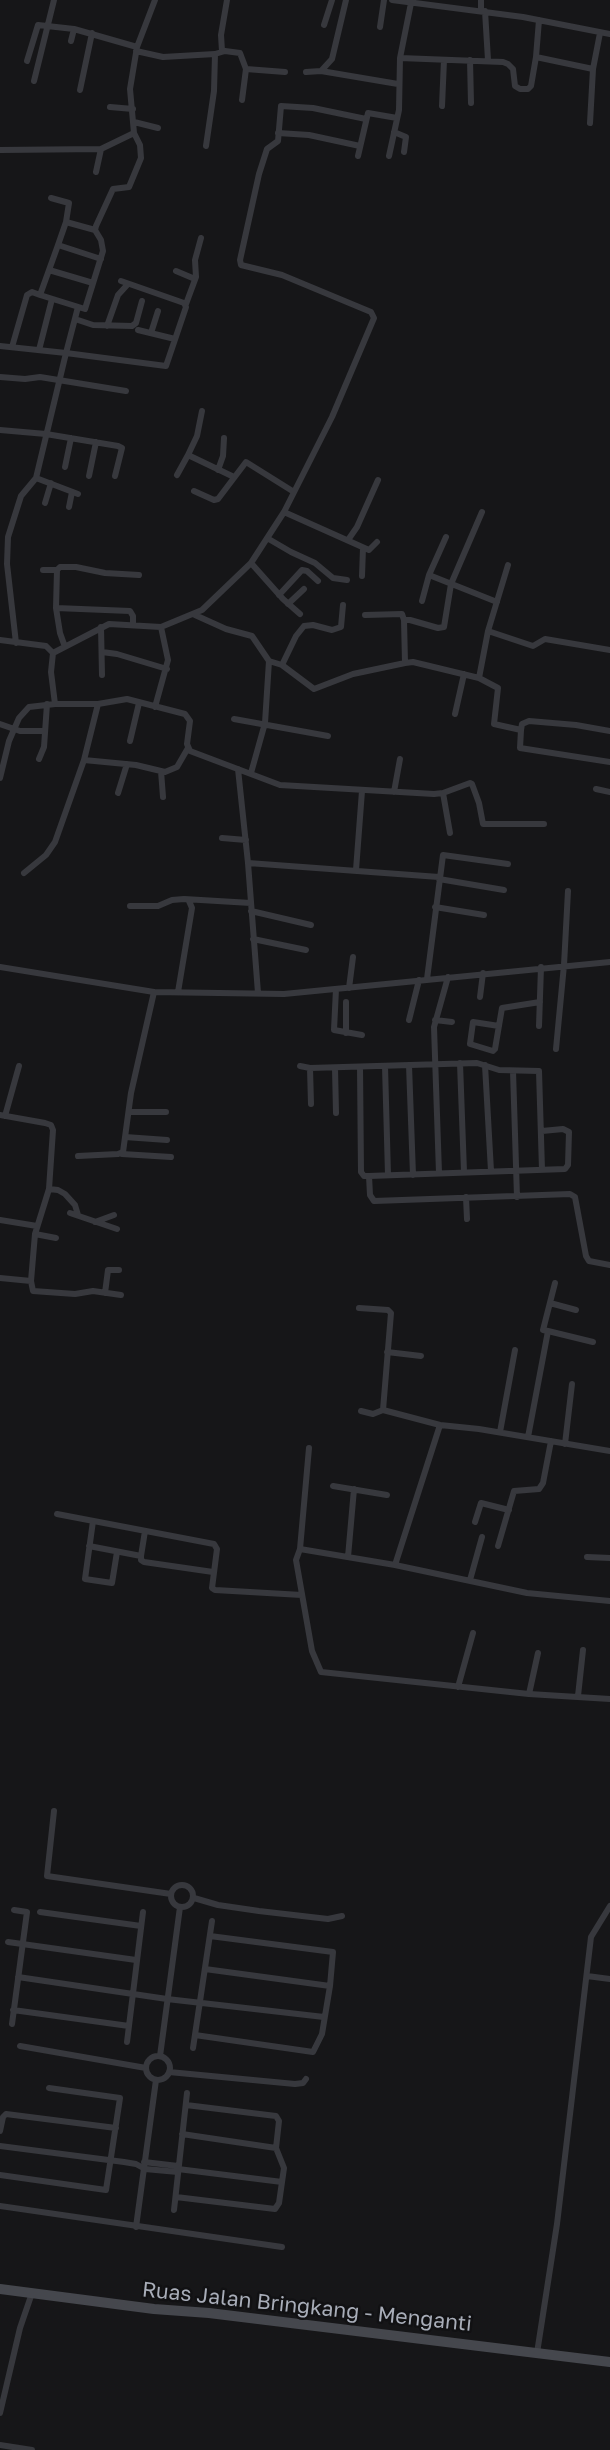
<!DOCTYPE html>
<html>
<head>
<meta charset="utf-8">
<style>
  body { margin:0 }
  canvas { display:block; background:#161618 }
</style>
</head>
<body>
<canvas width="610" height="2450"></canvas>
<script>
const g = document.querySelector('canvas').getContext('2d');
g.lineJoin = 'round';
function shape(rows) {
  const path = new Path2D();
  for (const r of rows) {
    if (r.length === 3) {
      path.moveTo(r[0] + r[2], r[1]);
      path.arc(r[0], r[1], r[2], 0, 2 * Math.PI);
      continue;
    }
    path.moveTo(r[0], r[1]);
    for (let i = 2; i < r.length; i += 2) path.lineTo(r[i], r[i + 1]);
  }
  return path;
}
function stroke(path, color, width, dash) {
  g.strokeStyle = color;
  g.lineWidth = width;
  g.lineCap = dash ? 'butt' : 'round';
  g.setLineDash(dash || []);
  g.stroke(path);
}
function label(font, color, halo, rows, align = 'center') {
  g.font = font + ' "Golos Text",sans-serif';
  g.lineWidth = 5;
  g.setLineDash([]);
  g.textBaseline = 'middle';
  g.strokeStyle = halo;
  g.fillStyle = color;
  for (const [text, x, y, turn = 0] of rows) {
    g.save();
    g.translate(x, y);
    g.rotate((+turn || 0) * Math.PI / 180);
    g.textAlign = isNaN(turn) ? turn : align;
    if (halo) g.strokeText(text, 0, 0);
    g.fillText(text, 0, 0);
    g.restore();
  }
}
const minor = shape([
  [392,0,523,17,610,34],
  [481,11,481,0],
  [485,11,488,60],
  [324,25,332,0],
  [380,27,384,0],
  [71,41,74,29],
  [136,51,163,57,215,54,225,51,240,53,246,69,242,100],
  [222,51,221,35,227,0],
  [536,57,593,69],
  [400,58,503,62,508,64,513,69,515,86,520,89,528,89,531,86,536,57,539,20],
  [470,60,471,103],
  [27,61,38,25,74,29,137,47],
  [246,69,285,72],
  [321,71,332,59,346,0],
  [306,72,321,71,398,84],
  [34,81,54,0],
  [80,90,92,33],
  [442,106,444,60],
  [110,107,133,109],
  [134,122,158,128],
  [590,123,593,69,600,33],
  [394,132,406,137,404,152],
  [278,133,309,135,360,146],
  [206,146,214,91,215,54],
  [0,150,101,149,134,133],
  [358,156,368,113,397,118],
  [389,156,399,110,400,58,411,3],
  [96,172,101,149],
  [51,198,69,203,66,222,58,245],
  [66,222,95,230],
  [49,270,93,283],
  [176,271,195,279],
  [40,295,85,309,103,251,101,240,95,230,96,226,113,189,129,187,141,158,140,145,134,133,130,89,137,47,155,0],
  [186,304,196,277,195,260,201,238],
  [75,319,93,325,132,326,136,323,142,301],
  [107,326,118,295,128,284],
  [138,330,175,339],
  [151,333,158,311],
  [0,346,66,353,78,307],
  [12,347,27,295,32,292,40,295,58,245,101,259],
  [39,350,52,299],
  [0,377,25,379,40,377,126,391],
  [202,411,197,436,188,455,234,477],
  [0,430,46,434,118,446,122,448,115,476],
  [65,467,71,438],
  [218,470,223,456,224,438],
  [177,475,188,455],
  [89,476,96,442],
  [36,478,78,494],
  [194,491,214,500,218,499,246,462,294,492],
  [45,503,51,483],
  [69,507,72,492],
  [284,512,369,550,377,542],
  [267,538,291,552,315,563,333,578,347,580],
  [348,540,357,527,378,480],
  [251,563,283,599,300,614],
  [43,570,57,570,56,608],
  [57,570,60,567,76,567,105,573,139,575],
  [429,575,497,602],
  [362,576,363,548],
  [279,595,302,570,307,571,318,581],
  [422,601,429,575,446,537],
  [288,604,304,589],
  [195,615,226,629,252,636,269,661,282,665,314,689,353,674,405,663,413,662,479,678,498,688,494,724,521,730,520,748,610,762],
  [365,615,402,614,404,620],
  [101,627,102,675],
  [488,631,533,646,545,639,610,650],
  [0,640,46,646,53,653,109,624,161,627,202,610,251,563,284,512,332,417,374,318,371,312,282,275,241,265,240,260,259,174,267,149,278,141,281,106,313,108,366,119],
  [16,643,7,564,8,537,21,496,36,478,66,353,166,366,186,307,184,303,121,281],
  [65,647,60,633,56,608,130,611,133,616,133,624],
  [102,652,117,654,167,669],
  [53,653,51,672,55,704],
  [405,663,404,620,410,620,438,628,444,627,451,584,482,512],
  [282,665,296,636,304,626,313,625,332,630,341,627,343,605],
  [479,678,488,631,508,565],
  [155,707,168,660,161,627],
  [455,714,464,674],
  [234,719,328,736],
  [0,724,20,731,45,731],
  [521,730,522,724,529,721,576,725,610,731],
  [130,741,139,703],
  [39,759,44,747,47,704],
  [84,760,136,765,165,772,177,767,188,748],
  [238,769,248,863,258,993],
  [161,771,163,797],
  [251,773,265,723,269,661],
  [0,778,9,741,19,718,29,707,55,704,98,704,127,699,185,714,190,721,187,744,190,751,280,785,434,794,443,793,470,783,472,784,479,803,483,824,544,824],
  [596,789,610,792],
  [394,792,400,759],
  [118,793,127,764],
  [443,793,450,833],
  [222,838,246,840],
  [248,863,439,877],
  [356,870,362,791],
  [24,873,46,855,55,842,84,760,98,704],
  [439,879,504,890],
  [130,906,158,906,172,900,184,899,251,903],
  [435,907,484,915],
  [251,911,311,925],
  [253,939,306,950],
  [0,967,154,992,284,994,610,962],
  [427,979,443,855,508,864],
  [349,988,353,957],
  [336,989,334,1030,362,1035],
  [178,992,192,908,189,901],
  [480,997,483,973],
  [346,1002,346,1033],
  [409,1020,419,980],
  [435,1020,452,1022],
  [499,1026,473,1022,470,1044,493,1051,495,1049,502,1008,540,1002],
  [539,1026,541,967],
  [556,1049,564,965,568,891],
  [460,1063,464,1172],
  [409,1065,413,1175],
  [485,1065,491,1171],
  [300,1066,310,1068,477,1063,499,1070,539,1071,542,1170],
  [385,1066,388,1175],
  [360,1067,361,1172,364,1176,369,1176],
  [310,1068,311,1104],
  [335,1068,336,1113],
  [513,1071,517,1197],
  [129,1112,166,1112],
  [0,1115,45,1123,51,1125,53,1130,49,1189,35,1234,31,1281,33,1291,75,1294,93,1291,121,1295],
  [5,1116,19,1066],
  [542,1131,563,1129,569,1132,568,1165,565,1169,369,1176,370,1195,374,1201,570,1194,575,1197,586,1256,589,1261,610,1265],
  [125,1137,167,1140],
  [122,1154,171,1157],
  [78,1156,118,1154,123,1152,131,1093,154,992],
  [439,1173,434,1027,448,977],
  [49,1189,58,1190,65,1194,75,1205,78,1215],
  [466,1197,467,1219],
  [70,1213,117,1229],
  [0,1220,37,1226],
  [95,1222,114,1215],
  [35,1234,56,1238],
  [0,1278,31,1281],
  [105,1293,108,1270,119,1270],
  [550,1303,576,1310],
  [359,1308,388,1310,391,1313,383,1410],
  [548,1331,593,1342],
  [387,1352,421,1356],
  [361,1411,373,1414,383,1410,440,1425,479,1429,610,1451],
  [500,1432,515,1350],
  [528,1437,548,1331,543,1330,555,1283],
  [565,1444,572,1384],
  [309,1448,300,1549,296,1560,312,1651,321,1672,529,1694],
  [333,1486,387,1495],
  [57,1514,214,1544,217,1549,212,1588,215,1590,302,1595],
  [93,1521,85,1579,112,1583,117,1552],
  [475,1522,481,1503,509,1510],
  [89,1546,141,1556,145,1531],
  [498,1546,514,1491,539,1489,543,1483,551,1441],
  [300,1549,395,1565,527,1593,610,1601],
  [141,1556,141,1560,144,1562,213,1572],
  [348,1557,354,1489],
  [587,1557,610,1558],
  [395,1565,440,1425],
  [470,1580,482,1537],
  [538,1653,529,1694,610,1699],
  [458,1687,473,1633],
  [578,1696,583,1650],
  [54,1811,47,1876,171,1894],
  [182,1896,11],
  [194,1898,218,1905,259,1911,328,1919,342,1916],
  [40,1912,141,1926],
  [8,1942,136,1960],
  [205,1969,330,1986],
  [587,1976,610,1979],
  [18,1977,167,1999,324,2017],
  [13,2010,129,2026],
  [12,2024,27,1912,14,1910],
  [195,2035,313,2052,322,2034,330,1986,333,1952,210,1936],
  [127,2042,143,1912],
  [20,2046,146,2068],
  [193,2048,212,1921],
  [160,2056,180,1907],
  [158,2068,12],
  [169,2072,295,2084,303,2083,306,2079],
  [0,2131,3,2117,6,2114,116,2128],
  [182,2134,276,2148],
  [0,2146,124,2162,136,2164,145,2169,178,2172],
  [144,2162,178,2166],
  [178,2169,282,2182],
  [0,2175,106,2190,120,2098,49,2088],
  [176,2197,275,2209,279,2203,284,2168,276,2148,279,2121,276,2116,186,2105],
  [0,2206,282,2247],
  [174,2210,187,2093],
  [136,2227,156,2080],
  [537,2353,557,2224,591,1937,610,1906],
  [0,2413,20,2328,32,2293],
  [0,2445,32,2450]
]);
const secondary = shape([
  [0,2289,154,2309,209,2313,610,2362]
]);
const streetNames = [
  ["Ruas Jalan Bringkang - Menganti",307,2307,6]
];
stroke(minor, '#37383d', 6);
stroke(secondary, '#45474d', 10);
label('21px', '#a8adb8', '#111113', streetNames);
</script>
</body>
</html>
